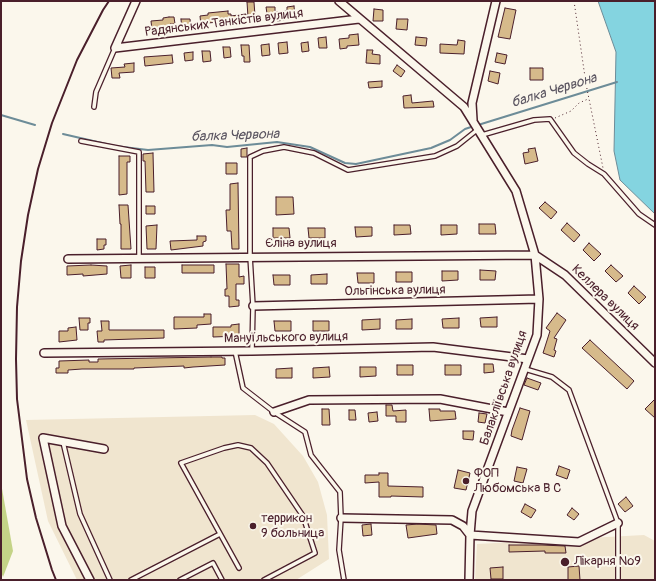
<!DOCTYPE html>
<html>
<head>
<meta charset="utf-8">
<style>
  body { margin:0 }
  #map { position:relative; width:656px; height:581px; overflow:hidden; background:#fbf7ec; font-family:Pangolin,sans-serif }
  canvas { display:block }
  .frame { position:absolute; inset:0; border:2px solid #4a1f2b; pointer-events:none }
</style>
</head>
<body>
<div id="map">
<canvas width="656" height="581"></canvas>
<div class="frame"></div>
</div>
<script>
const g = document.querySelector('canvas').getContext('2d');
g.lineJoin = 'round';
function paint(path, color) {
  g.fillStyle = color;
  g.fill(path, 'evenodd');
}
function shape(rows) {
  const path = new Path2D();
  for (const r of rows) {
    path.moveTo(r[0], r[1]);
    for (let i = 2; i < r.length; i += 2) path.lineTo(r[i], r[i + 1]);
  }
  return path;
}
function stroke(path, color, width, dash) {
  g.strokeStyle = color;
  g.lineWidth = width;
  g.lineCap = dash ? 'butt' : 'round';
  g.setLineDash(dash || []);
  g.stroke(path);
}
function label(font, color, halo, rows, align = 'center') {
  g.font = font + ' Pangolin,sans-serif';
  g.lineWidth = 4;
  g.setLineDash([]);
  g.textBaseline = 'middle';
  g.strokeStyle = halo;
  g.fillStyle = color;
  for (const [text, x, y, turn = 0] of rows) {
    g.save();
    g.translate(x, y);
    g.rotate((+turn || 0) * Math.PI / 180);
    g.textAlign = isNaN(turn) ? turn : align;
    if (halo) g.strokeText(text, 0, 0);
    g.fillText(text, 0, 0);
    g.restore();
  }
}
const built = shape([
  [255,415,274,424,303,456,318,482,327,515,329,559,296,580,77,580,48,521,26,420],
  [644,535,655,541,655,580,475,580,477,544]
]);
const green = shape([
  [1,483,13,551,3,577,1,572]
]);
const water = shape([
  [598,1,655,1,655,214,620,180,614,151,616,52,598,1]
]);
const stream = shape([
  [1,115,35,125],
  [478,125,617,82],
  [63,134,115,146,148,150,212,145,227,147,277,142,310,147,345,163,356,164,431,148,450,140,465,129,474,126]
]);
const building = shape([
  [247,2,254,2,255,16,248,17,247,2],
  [294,6,295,17,285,18,285,20,277,21,277,19,268,20,266,7,275,7,275,12,287,11,287,7,294,6],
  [505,8,516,10,510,39,498,37,505,8],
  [374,9,383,10,383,21,373,21,374,9],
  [228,11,228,14,231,14,231,16,246,14,246,23,239,23,238,20,229,21,229,24,220,25,220,22,207,23,207,26,201,26,200,16,208,15,208,13,228,11],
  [169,17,174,17,175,24,170,24,170,28,152,30,151,21,163,20,163,18,169,17],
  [181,19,190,19,191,30,182,30,181,19],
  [397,19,408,19,407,30,396,29,397,19],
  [358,34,359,45,347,46,347,48,340,49,339,39,349,38,349,35,358,34],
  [326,37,327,48,319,48,318,38,326,37],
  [416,37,427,38,426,46,415,45,416,37],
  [458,40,465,41,464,54,440,53,440,44,457,45,458,40],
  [287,42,288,53,279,54,278,43,287,42],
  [308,42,309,51,302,52,301,43,308,42],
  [269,44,270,55,262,56,261,45,269,44],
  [241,45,249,45,250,62,244,62,244,56,242,56,241,45],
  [223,47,230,47,231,57,224,58,223,47],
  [367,50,373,50,372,54,380,55,380,64,366,63,367,50],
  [202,51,210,51,211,61,203,62,202,51],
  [193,52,193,60,185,61,184,53,193,52],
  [497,53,507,55,505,64,495,62,497,53],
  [172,55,173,63,145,66,144,57,172,55],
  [134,63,134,72,119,73,120,78,112,78,111,68,125,67,124,64,134,63],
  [397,65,405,71,401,77,393,71,397,65],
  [530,68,543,68,543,80,530,80,530,68],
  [490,71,500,73,498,84,488,81,490,71],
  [382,81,382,87,369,88,368,82,382,81],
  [411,95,412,103,433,101,434,107,404,108,403,96,411,95],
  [247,148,247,157,241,157,241,149,247,148],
  [535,148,538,161,525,164,523,153,529,152,528,149,535,148],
  [153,153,154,192,146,192,145,161,143,161,143,154,153,153],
  [119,156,130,156,130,162,127,162,127,194,119,195,119,156],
  [226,163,237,163,237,174,226,174,226,163],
  [238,183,239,249,232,249,231,231,227,231,226,210,230,210,230,184,238,183],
  [276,197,293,197,294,214,276,215,276,197],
  [545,202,557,212,551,219,539,208,545,202],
  [119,205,128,205,131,249,121,249,121,224,120,224,119,205],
  [146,206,155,206,155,214,146,214,146,206],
  [567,223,580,235,574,242,561,230,567,223],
  [479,224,495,224,496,234,479,234,479,224],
  [157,225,156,249,147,249,146,226,157,225],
  [394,225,410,225,411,234,394,235,394,225],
  [441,225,457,225,457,234,441,235,441,225],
  [355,227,372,227,372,236,356,237,355,227],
  [273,228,289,228,290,238,273,238,273,228],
  [308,228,325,228,325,238,309,238,308,228],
  [197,236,206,236,206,241,203,242,203,246,171,250,170,241,197,240,197,236],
  [97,239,106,239,106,245,104,245,104,249,97,250,97,239],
  [589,243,601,254,594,261,583,250,589,243],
  [226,264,239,264,239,277,244,276,244,284,236,284,236,300,239,300,239,306,229,307,229,296,225,296,225,289,227,289,226,264],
  [91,265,107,266,107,274,83,276,83,274,67,275,67,266,91,265],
  [131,265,131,278,121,278,120,266,131,265],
  [182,265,214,265,214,273,182,273,182,265],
  [611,265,623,276,616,282,605,271,611,265],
  [145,267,155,267,155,278,145,278,145,267],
  [480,270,496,271,495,280,480,280,480,270],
  [442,271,458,271,458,280,442,281,442,271],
  [396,272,412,272,412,282,396,282,396,272],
  [357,273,374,273,374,283,358,283,357,273],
  [327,274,327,284,311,284,311,275,327,274],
  [273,275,290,275,290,285,274,285,273,275],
  [634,286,646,297,639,304,628,293,634,286],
  [557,313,566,320,554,338,557,339,554,350,556,351,554,357,543,353,550,331,546,328,557,313],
  [204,314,211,314,211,324,197,325,197,328,174,329,174,317,204,317,204,314],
  [497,317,497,327,481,327,480,318,497,317],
  [79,318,90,318,90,323,88,323,88,330,80,330,79,318],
  [459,318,459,328,443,328,442,319,459,318],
  [380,319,380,329,362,330,362,320,380,319],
  [412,319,412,329,396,329,396,320,412,319],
  [101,321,109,321,109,330,164,330,164,338,104,340,104,342,98,342,97,331,102,331,101,321],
  [274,321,291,321,291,331,275,331,274,321],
  [313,321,329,321,329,331,313,331,313,321],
  [239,324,239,336,213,337,213,327,231,327,231,325,239,324],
  [76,327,77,340,59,342,59,331,68,331,68,328,76,327],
  [590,340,634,381,627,389,582,348,590,340],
  [211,357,222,357,222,358,225,358,225,365,193,367,184,368,184,366,134,368,134,369,82,369,68,370,68,373,56,373,56,368,59,368,59,361,89,360,89,362,98,362,98,359,211,357],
  [484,364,493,364,494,372,484,373,484,364],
  [397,365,413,365,413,375,397,375,397,365],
  [445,365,461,365,461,375,445,375,445,365],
  [329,367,330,377,313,378,313,368,329,367],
  [360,367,376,367,376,376,360,377,360,367],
  [292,368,292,378,276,378,276,369,292,368],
  [527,378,541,383,538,390,524,385,527,378],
  [655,399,655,418,645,409,655,399],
  [386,405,392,405,393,411,406,410,406,422,396,422,396,416,386,416,386,405],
  [520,408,530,411,522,440,511,436,512,430,520,408],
  [322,409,329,409,330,425,322,425,322,409],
  [429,409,440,409,440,411,455,411,456,419,430,421,429,409],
  [349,410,355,410,356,420,349,420,349,410],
  [377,412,378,421,369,422,368,413,377,412],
  [479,413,487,414,485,423,478,422,479,413],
  [463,431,474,431,473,440,463,439,463,431],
  [559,466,570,470,567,479,556,475,559,466],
  [517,467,527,469,523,483,514,481,517,467],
  [458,470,470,473,466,490,454,488,458,470],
  [379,473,388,473,388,486,423,487,423,497,391,496,391,497,379,497,379,482,365,483,365,475,379,475,379,473],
  [626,497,633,506,625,512,618,504,626,497],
  [525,504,536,510,531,518,521,512,525,504],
  [572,508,579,514,574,520,567,515,572,508],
  [371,524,372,535,363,536,362,525,371,524],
  [418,524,436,525,437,534,408,538,406,525,418,524],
  [509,545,542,545,565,546,566,553,545,553,545,551,509,552,509,545],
  [579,566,580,580,568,580,568,567,579,566],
  [503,567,503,579,491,579,490,568,503,567]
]);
const path = shape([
  [574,1,586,84,603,168],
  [555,118,571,111,579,103,588,99]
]);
const lane = shape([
  [94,107,96,92,115,48],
  [482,135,534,120,550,119,574,153,588,164,604,174,639,214,655,225],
  [81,141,139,152,139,257],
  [235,351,243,388,274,412,305,432,311,455,340,492,341,518,339,550,344,580],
  [252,351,253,306,250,256,250,157,263,151,284,147,314,153,348,170,435,156,457,146,477,130],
  [525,369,552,377,569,390,618,523,618,580],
  [63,442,80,514,110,580],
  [239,568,181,463,224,448,238,445,251,448,267,463,303,516,315,553,264,580],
  [131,580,220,534],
  [180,580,213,563,222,580]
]);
const street = shape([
  [136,1,115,48,359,19],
  [339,1,464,107,516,191,535,255,539,299,537,335,472,511,470,535,469,580],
  [473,120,472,103,496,1],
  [68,259,535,255,565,275,655,363],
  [253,306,539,299],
  [44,353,252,351,433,347,528,359],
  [274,412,309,400,440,399,508,412],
  [341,518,452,520,463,526,470,535,579,542,618,523],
  [90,580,62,526,43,438,104,449]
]);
const rail = shape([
  [56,580,52,570,36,518,27,479,17,399,16,359,17,307,21,261,28,215,38,169,52,123,77,60,103,10,109,1]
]);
const markers = [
  [466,481,4,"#4a1f2b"],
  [253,526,4,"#4a1f2b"],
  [565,562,5,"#4a1f2b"]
];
const streetNames = [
  ["Радянських Танкістів вулиця",224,23,-7],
  ["Єліна вулиця",301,244],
  ["Ольгінська вулиця",395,291,-1],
  ["Келлера вулиця",605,298,44],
  ["Мануїльського вулиця",286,338,-1],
  ["Балакліївська вулиця",504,388,-71]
];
const poiNames = [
  ["ФОП",474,474],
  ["Любомська В С",474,489],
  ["террикон",261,519],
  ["9 больница",261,534],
  ["Лікарня №9",574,562]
];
const waterNames = [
  ["балка Червона",554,91,-17],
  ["балка Червона",235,136,-2]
];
paint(built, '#f0e5cf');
paint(green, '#c4d387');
paint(water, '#84d4e0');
stroke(water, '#6d8c98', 1);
stroke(stream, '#6d8c98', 2);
paint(building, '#d6ba8b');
stroke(building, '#4a1f2b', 1);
stroke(lane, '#4a1f2b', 6);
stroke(street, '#4a1f2b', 10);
stroke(path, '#4a1f2b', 1, [1, 3]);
stroke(lane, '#fbf7ec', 3.5);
stroke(street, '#fbf7ec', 7);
stroke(rail, '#4a1f2b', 2);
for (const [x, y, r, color] of markers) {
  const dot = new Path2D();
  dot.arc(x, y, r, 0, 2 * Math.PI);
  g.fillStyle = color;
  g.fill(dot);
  stroke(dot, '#fbf7ec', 1.5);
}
label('13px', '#4a1f2b', '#fbf7ec', streetNames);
label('13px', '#4a1f2b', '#fbf7ec', poiNames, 'left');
label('italic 14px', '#5b5561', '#fbf7ec', waterNames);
</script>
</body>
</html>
